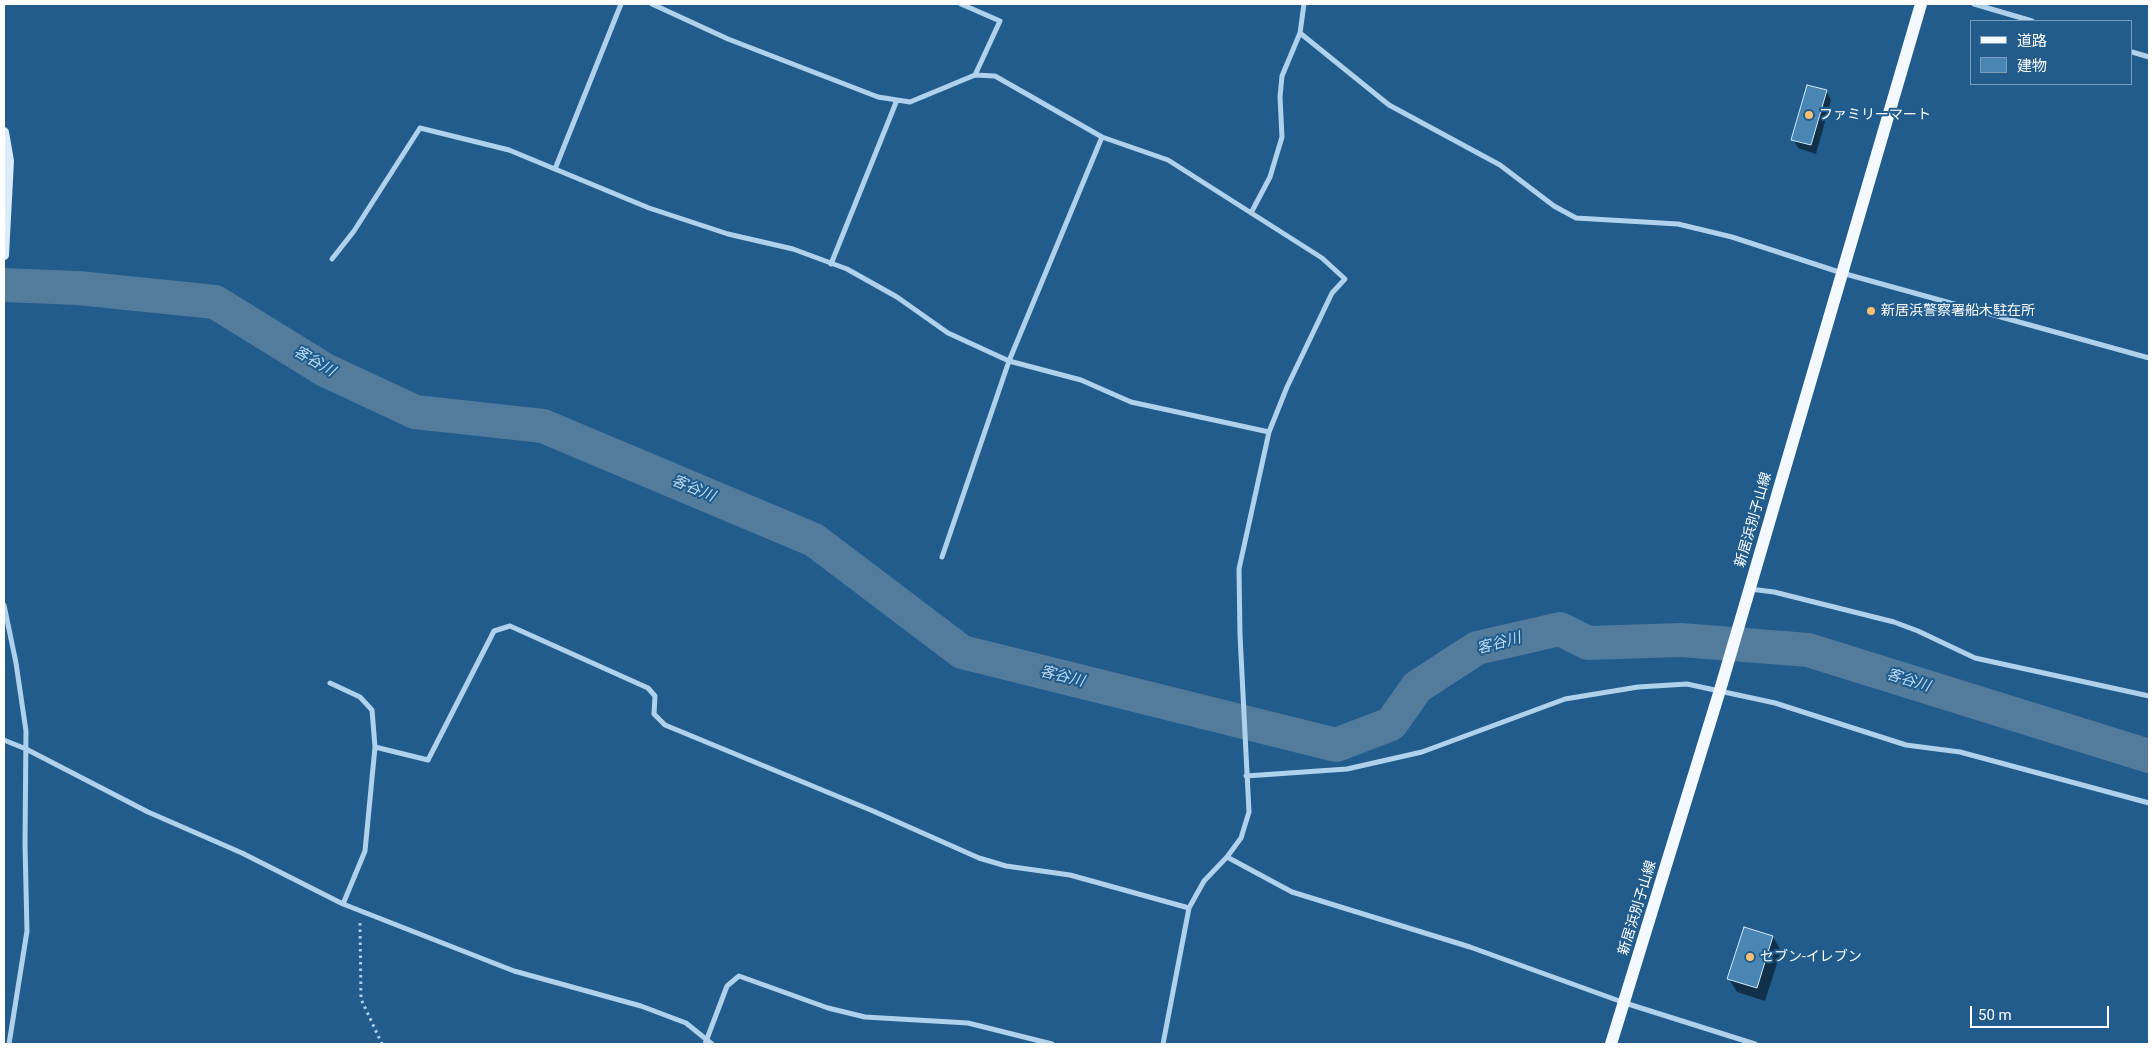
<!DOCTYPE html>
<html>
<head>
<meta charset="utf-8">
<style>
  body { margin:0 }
  #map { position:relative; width:2153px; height:1048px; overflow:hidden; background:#215c8c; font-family:Roboto,"Noto Sans JP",sans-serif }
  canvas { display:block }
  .frame { position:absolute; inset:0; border:5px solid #fff; pointer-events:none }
  .legend { position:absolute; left:1970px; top:20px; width:162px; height:65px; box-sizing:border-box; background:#215c8c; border:1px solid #7a9dba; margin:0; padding:6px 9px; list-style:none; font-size:15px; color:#fff }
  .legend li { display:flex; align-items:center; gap:10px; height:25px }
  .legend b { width:25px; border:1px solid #7a9dba }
  .scale { position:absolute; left:1970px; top:1006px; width:139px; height:22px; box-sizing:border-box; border:2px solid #fff; border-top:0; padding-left:6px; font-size:15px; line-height:18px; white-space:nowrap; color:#fff; -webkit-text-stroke:4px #215c8c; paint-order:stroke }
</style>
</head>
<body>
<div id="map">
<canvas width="2153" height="1048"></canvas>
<div class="frame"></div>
<ul class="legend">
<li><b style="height:6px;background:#f3f9fe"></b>道路</li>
<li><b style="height:14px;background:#4a86b3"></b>建物</li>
</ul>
<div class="scale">50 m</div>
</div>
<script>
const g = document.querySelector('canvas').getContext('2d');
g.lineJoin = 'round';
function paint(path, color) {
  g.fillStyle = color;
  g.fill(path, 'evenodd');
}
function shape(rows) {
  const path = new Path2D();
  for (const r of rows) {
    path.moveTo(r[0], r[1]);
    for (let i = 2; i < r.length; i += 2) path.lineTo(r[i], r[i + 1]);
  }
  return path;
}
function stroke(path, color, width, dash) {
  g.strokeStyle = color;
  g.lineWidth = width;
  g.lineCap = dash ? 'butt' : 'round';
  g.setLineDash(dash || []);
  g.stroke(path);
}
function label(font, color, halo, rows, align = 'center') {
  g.font = font + ' Roboto,"Noto Sans JP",sans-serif';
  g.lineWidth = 4;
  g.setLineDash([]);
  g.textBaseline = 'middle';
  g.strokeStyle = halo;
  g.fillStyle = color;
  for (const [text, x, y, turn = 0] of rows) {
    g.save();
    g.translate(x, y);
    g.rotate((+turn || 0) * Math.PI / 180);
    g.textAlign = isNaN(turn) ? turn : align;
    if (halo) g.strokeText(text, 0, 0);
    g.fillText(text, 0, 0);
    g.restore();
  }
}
const shadow = shape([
  [1826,91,1831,100,1816,154,1798,148,1793,139],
  [1745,928,1773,937,1781,951,1765,1001,1737,992,1729,979]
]);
const river = shape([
  [4,285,78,288,215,302,325,370,415,412,543,426,814,540,962,652,1336,745,1391,724,1417,687,1477,648,1560,629,1588,643,1681,640,1808,650,2149,756]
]);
const building = shape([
  [1807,85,1827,90,1811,145,1791,140,1807,85],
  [1744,927,1773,936,1757,988,1727,979,1744,927]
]);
const path = shape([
  [360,923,361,999,382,1044]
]);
const street = shape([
  [652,4,728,39,878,97,910,102,975,75,995,76,1102,137,1168,160,1322,258,1345,279,1332,293,1287,387,1269,432,1239,569,1240,635,1249,812,1241,838,1227,857,1204,881,1189,908,1163,1044],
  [961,4,1000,21,975,75],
  [1974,4,2032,21],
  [1300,33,1389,105,1500,165,1554,206,1576,218,1678,224,1732,237,1842,273,2149,358],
  [2132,52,2149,57],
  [555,169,621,4],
  [1251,213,1270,177,1282,137,1280,97,1282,76,1300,33,1304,4],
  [332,259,354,231,420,128,509,150,649,208,728,234,793,249,847,269,897,297,948,333,1009,361,1081,380,1131,402,1269,432],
  [831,264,897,100],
  [942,557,1009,361,1102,137],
  [1750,589,1774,592,1894,622,1918,631,1975,658,2149,696],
  [4,605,16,663,26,731,25,844,27,931,9,1044],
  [330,683,360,697,372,710,375,747,365,851,343,904],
  [4,740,26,749,148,812,242,853,343,904,514,971,641,1006,686,1023,712,1044],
  [375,747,428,760,494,631,510,626,648,688,655,696,654,714,665,725,873,811,979,858,1006,866,1070,875,1189,908],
  [1246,776,1347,769,1422,752,1565,699,1638,687,1687,684,1775,703,1906,745,1960,752,2149,803],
  [1227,857,1292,892,1470,947,1625,1003,1755,1044],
  [705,1044,727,986,739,976,828,1008,865,1017,968,1023,1052,1044]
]);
const secondary = shape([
  [4,132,9,161,4,255]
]);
const primary = shape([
  [1611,1044,1720,690,1921,4]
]);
const markers = [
  [1809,115,5,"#f8c070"],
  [1871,311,5,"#f8c070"],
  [1750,957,5,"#f8c070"]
];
const poiNames = [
  ["ファミリーマート",1819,115],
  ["新居浜警察署船木駐在所",1881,311],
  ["セブン-イレブン",1760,957]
];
const streetNames = [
  ["新居浜別子山線",1754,520,-74],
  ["新居浜別子山線",1638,908,-73]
];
const waterNames = [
  ["客谷川",314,362,30],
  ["客谷川",693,489,23],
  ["客谷川",1499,644,-15],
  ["客谷川",1062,677,14],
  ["客谷川",1908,681,17]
];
paint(shadow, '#0007');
stroke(river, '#527b9c', 34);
paint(building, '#4a86b3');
stroke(building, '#d3e9f8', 1);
stroke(path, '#afd1eb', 3, [2.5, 4]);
stroke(street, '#afd1eb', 5);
stroke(secondary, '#daebf9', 10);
stroke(primary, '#f3f9fe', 12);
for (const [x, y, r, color] of markers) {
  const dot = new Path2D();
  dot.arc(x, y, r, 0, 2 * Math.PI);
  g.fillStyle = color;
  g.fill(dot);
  stroke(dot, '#215c8c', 2);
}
label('14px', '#fff', '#215c8c', poiNames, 'left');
label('14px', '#fff', '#215c8c', streetNames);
label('italic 15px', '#badbf2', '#215c8c', waterNames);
</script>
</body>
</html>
